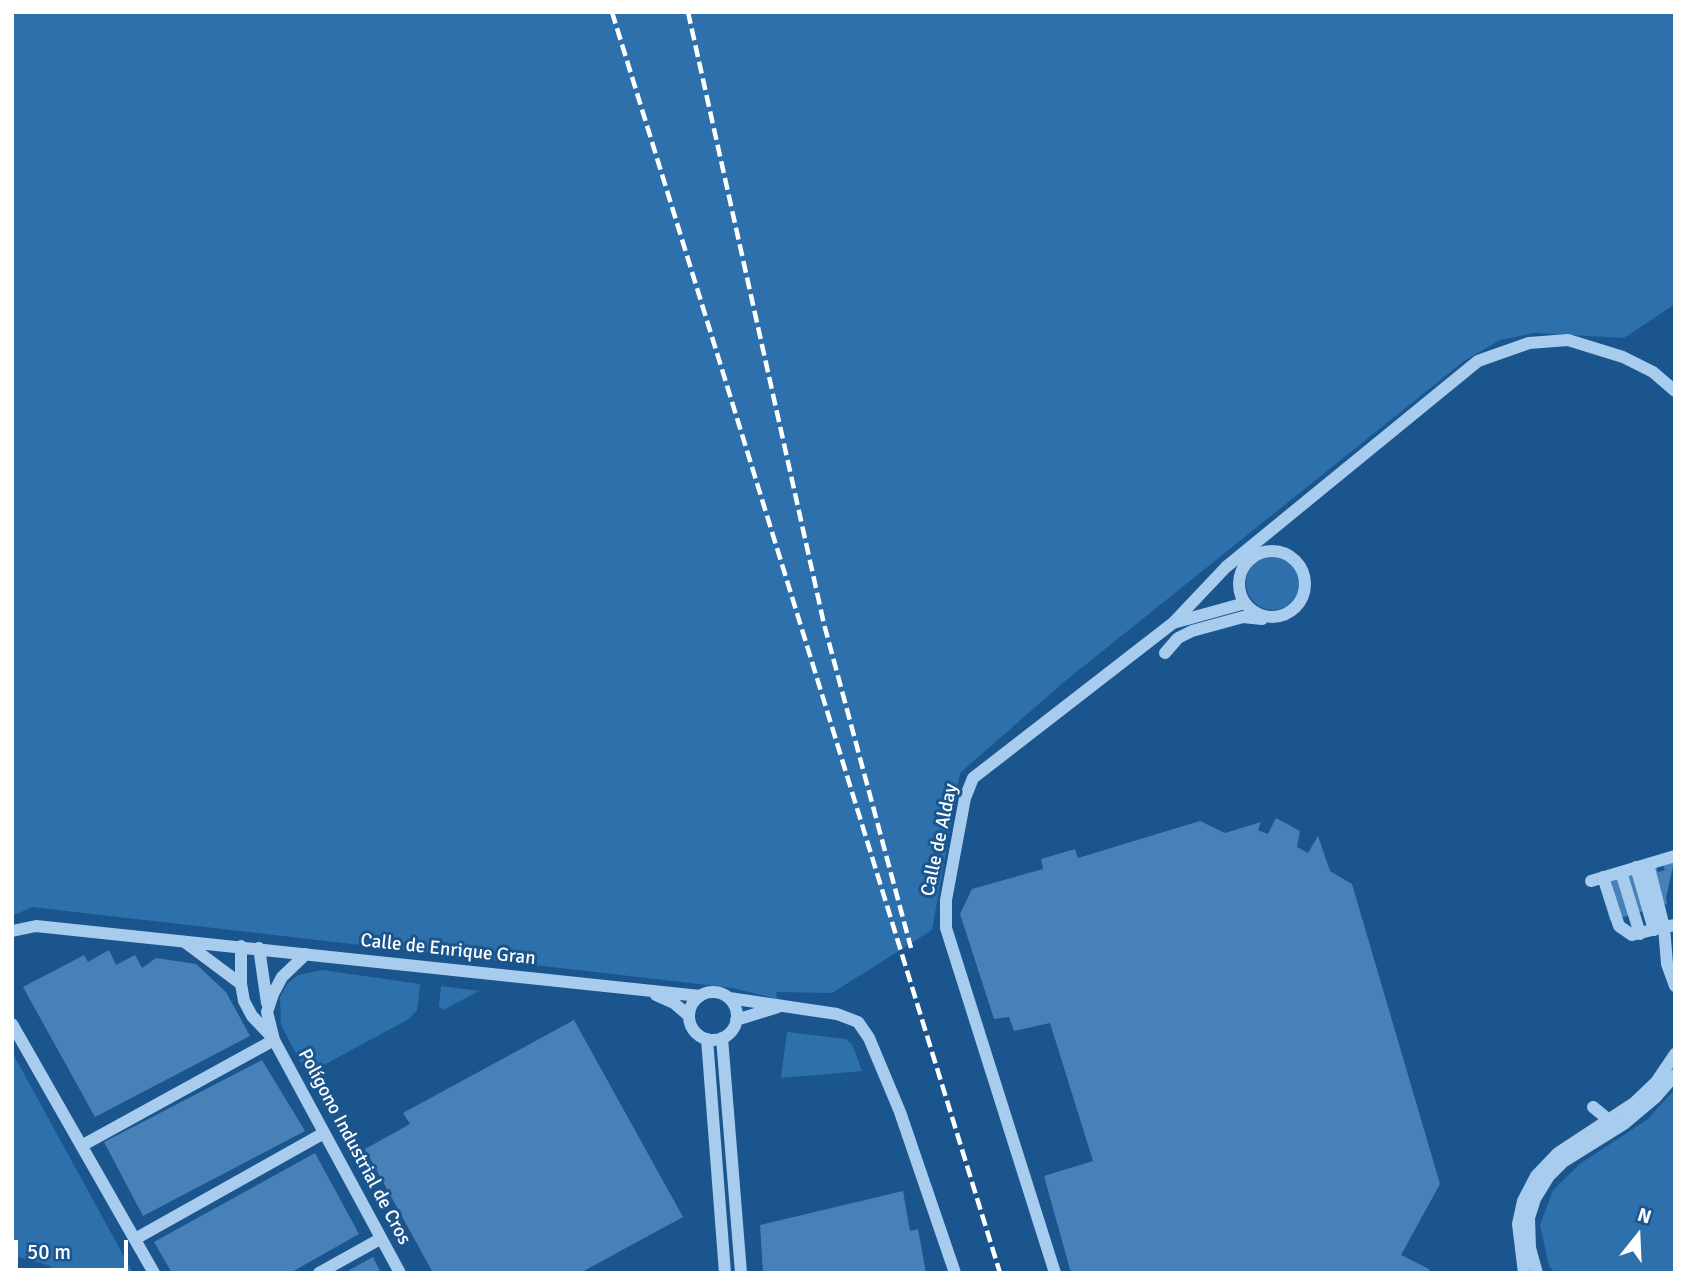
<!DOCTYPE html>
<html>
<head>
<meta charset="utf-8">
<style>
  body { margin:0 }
  #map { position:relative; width:1687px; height:1285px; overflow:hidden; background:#1b558e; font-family:Signika,sans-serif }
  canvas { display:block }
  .frame { position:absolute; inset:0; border:14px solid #fff; pointer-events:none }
  .north { position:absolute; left:1603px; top:1201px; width:70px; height:70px; -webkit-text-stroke:5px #1b558e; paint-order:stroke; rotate:18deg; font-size:19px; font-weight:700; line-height:28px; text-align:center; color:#fff }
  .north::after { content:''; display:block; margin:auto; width:24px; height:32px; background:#fff; clip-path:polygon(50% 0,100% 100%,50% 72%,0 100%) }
  .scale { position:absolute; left:14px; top:1240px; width:114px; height:32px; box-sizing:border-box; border:4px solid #fff; border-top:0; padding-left:9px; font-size:21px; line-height:24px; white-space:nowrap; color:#fff; -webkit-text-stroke:5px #1b558e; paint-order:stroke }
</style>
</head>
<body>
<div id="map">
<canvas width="1687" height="1285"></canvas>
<div class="frame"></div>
<div class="north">N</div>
<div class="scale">50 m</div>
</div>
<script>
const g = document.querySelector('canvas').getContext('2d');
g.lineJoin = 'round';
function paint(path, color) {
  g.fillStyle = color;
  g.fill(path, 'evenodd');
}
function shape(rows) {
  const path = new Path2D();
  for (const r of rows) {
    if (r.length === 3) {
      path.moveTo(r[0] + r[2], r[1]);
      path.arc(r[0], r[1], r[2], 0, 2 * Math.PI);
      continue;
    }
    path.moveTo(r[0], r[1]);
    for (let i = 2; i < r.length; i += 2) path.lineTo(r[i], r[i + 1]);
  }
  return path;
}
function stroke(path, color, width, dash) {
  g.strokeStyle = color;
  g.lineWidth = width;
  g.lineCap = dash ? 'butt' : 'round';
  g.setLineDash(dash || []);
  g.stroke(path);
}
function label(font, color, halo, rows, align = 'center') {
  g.font = font + ' Signika,sans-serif';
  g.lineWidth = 6;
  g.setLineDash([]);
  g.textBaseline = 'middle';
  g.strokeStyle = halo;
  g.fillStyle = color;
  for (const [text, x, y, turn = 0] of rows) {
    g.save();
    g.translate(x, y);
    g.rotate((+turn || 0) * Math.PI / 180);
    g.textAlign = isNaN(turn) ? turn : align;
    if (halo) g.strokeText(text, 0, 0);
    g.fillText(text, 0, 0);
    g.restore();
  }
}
const green = shape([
  [12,12,1675,12,1675,304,1624,338,1535,333,1500,340,1464,361,1064,682,960,773,932,930,832,993,776,992,777,999,733,988,32,907,12,916],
  [1273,583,27],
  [322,970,420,984,417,1010,409,1019,307,1074,281,1025,280,997,287,984,298,975],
  [441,986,479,991,443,1010,439,1006],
  [787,1032,846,1039,852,1044,862,1071,781,1078],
  [12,1052,133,1273,49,1273,51,1266,12,1255],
  [1675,1089,1675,1273,1555,1273,1549,1266,1540,1225,1553,1190,1580,1164,1648,1119]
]);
const building = shape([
  [1276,818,1300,831,1297,847,1308,853,1318,836,1330,871,1352,884,1440,1184,1401,1255,1429,1269,1430,1273,1071,1273,1044,1176,1093,1161,1050,1023,1014,1031,1009,1017,994,1019,960,914,972,889,1043,869,1041,859,1075,849,1078,858,1200,821,1225,833,1261,822,1258,830,1268,834],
  [1674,862,1666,898,1667,904,1610,921,1599,883,1656,866,1658,872,1665,870,1663,865],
  [109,950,116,965,135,955,142,968,156,958,196,964,226,992,250,1036,95,1117,23,987,84,955,88,962],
  [574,1020,683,1217,580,1273,433,1273,365,1149,410,1124,403,1113],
  [262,1060,305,1131,143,1216,104,1142],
  [315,1153,359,1234,290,1273,172,1273,154,1242],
  [903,1191,910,1231,918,1229,926,1273,763,1273,760,1225],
  [373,1257,381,1273,344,1273]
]);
const minor = shape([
  [1272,584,33],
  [1173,623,1245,603],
  [1165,653,1178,638,1192,631,1243,617,1262,619],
  [1648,864,1664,927,1675,925],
  [1636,867,1654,930],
  [1621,872,1640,934],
  [1603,877,1619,926,1632,935,1664,927,1667,964,1675,986],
  [1591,881,1675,856],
  [12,931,36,926,700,996],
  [186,943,241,984],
  [241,946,241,984,244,1001,252,1016,272,1037],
  [259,948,267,1003],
  [306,954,282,977,273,994,267,1012,274,1040,400,1273],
  [713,1016,24],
  [656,995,674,1003,689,1016],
  [729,998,837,1014,858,1022,869,1038,900,1112,955,1273],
  [736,1020,778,1007],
  [12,1024,154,1273],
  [722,1038,741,1273],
  [707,1039,725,1273],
  [1593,1107,1604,1116,1604,1125],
  [83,1145,274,1040],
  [135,1239,324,1133],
  [319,1273,380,1239],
  [1055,1273,946,928,946,900,965,798,973,778,1173,623,1226,567,1478,361,1529,343,1568,340,1623,357,1653,372,1675,391],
  [1524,1273,1518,1224,1523,1201,1536,1176,1558,1153,1634,1103,1656,1082,1675,1054],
  [1537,1273,1530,1248,1529,1218,1535,1199,1549,1176,1563,1162,1624,1124,1655,1098,1675,1075]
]);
const rail = shape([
  [612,12,1000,1273],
  [688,12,824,624,911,948]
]);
const streetNames = [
  ["Calle de Alday",940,840,-78],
  ["Calle de Enrique Gran",448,950,6],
  ["Polígono Industrial de Cros",354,1147,62]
];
paint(green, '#2e70ac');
paint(building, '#4881b8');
stroke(minor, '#a8ccee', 12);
stroke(rail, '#fff', 4.5, [12, 5]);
label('19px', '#fff', '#1b558e', streetNames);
</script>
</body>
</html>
